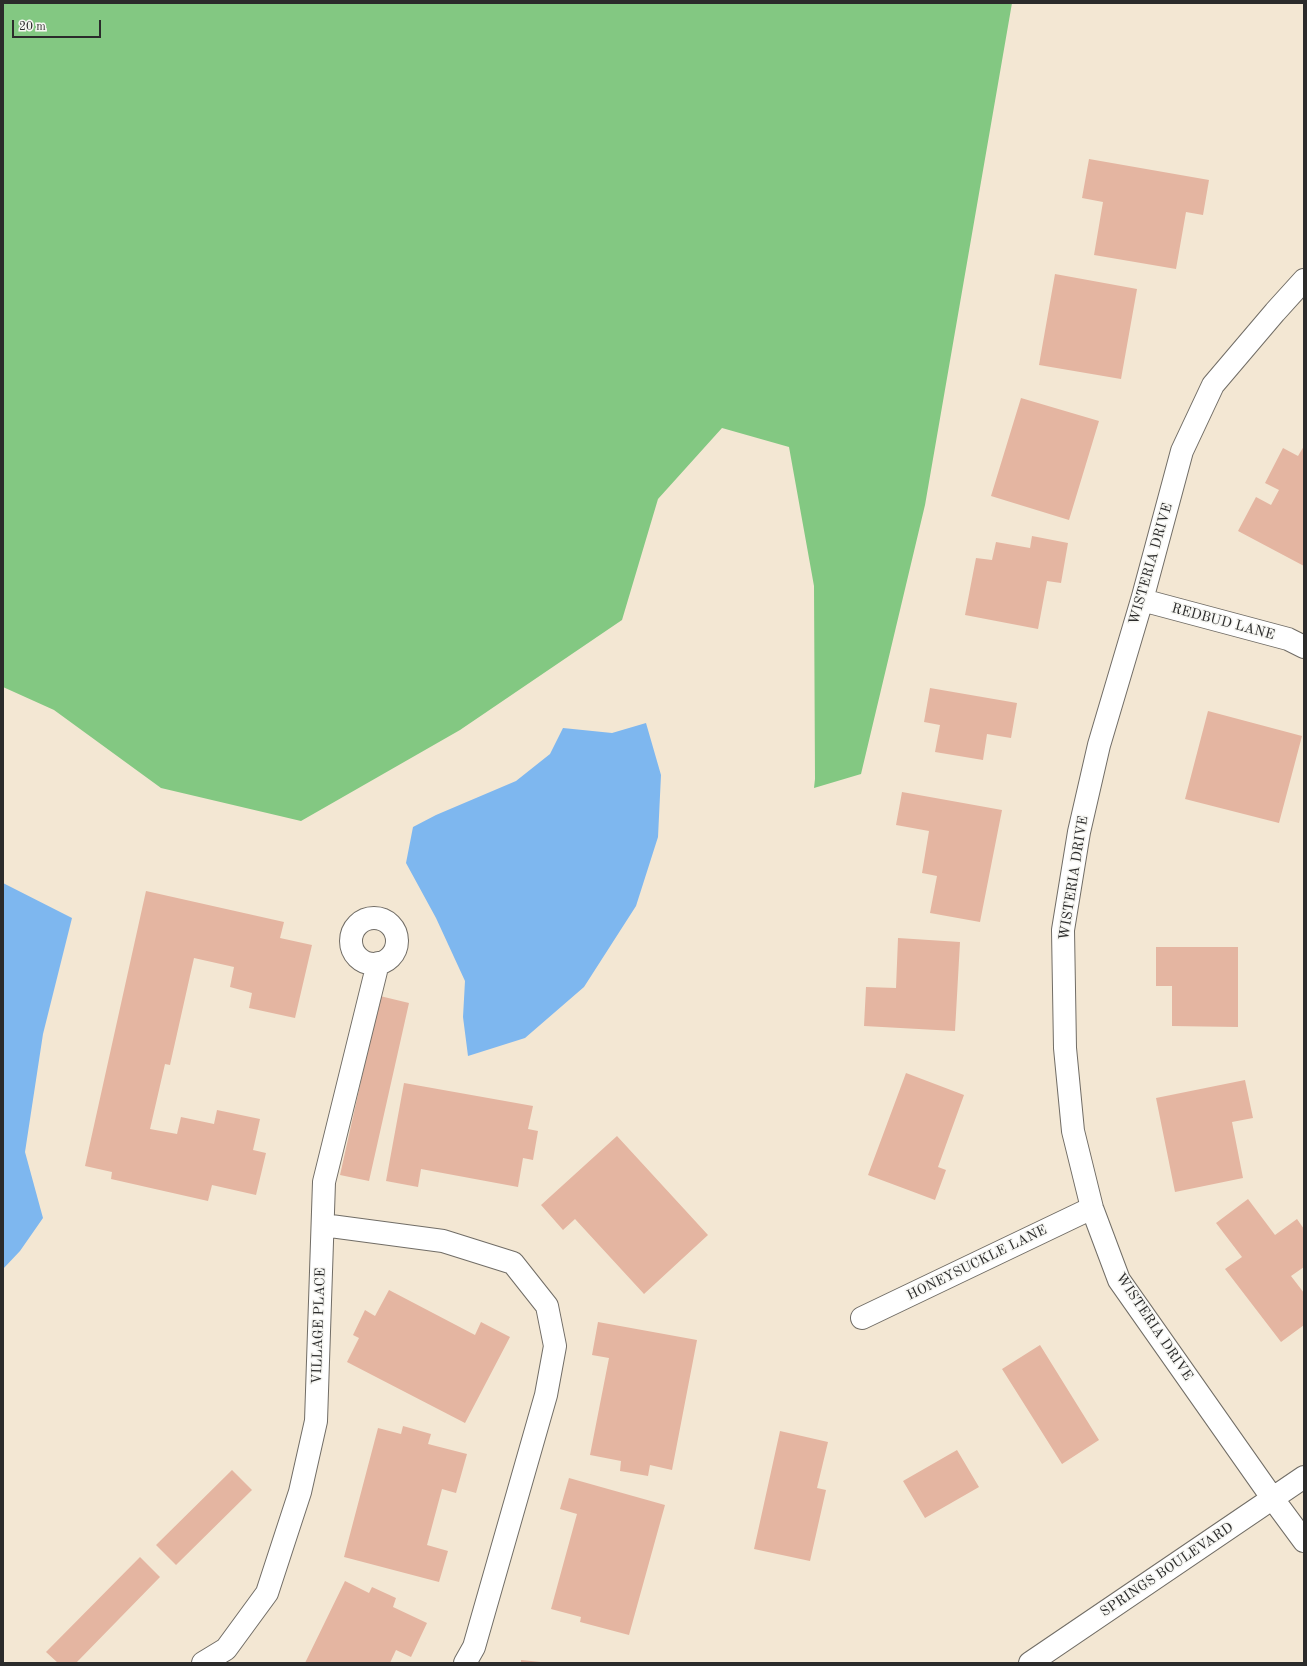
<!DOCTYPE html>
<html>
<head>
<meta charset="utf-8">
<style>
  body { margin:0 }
  #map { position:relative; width:1307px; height:1666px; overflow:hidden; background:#f3e7d3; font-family:"Old Standard TT",serif }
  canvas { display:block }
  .frame { position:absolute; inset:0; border:4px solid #2b2b2b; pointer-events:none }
  .scale { position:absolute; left:12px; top:20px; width:89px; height:18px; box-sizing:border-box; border:2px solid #2b2b2b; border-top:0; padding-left:5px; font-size:12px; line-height:14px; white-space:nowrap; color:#2b2b2b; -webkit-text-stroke:3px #f6f6f2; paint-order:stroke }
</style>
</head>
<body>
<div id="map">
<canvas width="1307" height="1666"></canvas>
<div class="frame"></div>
<div class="scale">20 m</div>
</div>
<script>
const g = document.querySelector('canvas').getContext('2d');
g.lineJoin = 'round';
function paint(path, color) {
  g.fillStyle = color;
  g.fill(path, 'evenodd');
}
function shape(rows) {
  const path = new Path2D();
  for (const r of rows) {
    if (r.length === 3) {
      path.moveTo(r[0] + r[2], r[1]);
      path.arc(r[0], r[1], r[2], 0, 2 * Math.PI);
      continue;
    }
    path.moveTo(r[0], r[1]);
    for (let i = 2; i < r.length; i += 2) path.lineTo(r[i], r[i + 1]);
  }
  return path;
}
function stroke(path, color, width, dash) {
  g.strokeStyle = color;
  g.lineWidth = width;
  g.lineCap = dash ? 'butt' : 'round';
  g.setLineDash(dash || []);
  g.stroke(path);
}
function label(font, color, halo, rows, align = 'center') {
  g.font = font + ' "Old Standard TT",serif';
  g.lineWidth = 3;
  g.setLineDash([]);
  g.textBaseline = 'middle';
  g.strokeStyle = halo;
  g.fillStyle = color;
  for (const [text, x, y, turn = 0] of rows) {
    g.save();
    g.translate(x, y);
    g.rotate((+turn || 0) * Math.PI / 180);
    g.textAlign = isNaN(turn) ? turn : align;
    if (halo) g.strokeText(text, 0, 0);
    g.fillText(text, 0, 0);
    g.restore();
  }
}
const green = shape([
  [3,3,1012,3,925,505,861,774,814,788,815,779,814,586,789,447,722,428,658,499,622,620,460,730,301,821,161,788,54,710,3,687]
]);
const water = shape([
  [646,723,661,775,658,837,636,906,584,987,525,1038,468,1056,463,1017,465,981,436,918,406,863,413,827,436,815,516,781,550,754,563,728,612,733],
  [3,883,72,918,43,1034,25,1152,43,1218,20,1251,3,1269]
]);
const building = shape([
  [1089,159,1209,180,1203,215,1186,212,1176,269,1094,255,1103,202,1082,198],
  [1055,274,1137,289,1121,379,1039,365],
  [1021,398,1099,421,1069,520,991,496],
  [1304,446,1304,566,1238,531,1256,497,1271,505,1279,490,1265,483,1283,448,1298,456],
  [1032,536,1068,543,1061,583,1047,581,1038,629,965,615,976,558,992,560,996,542,1030,548],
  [930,688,1017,703,1011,738,987,734,983,760,935,752,940,725,924,722],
  [1208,711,1302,736,1279,823,1185,799],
  [902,792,1002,810,980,922,930,913,937,876,922,873,929,831,896,825],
  [146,891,284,922,280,938,312,945,295,1018,249,1008,252,993,230,987,234,967,194,958,170,1065,165,1064,150,1129,177,1134,181,1117,214,1124,217,1110,260,1119,253,1150,266,1153,256,1195,212,1185,208,1201,111,1179,112,1172,85,1166],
  [898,938,960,942,955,1031,864,1026,866,987,896,988],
  [1156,947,1238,947,1238,1027,1172,1026,1172,986,1156,986],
  [380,996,409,1003,369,1181,340,1175],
  [906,1073,964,1095,938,1167,946,1170,935,1200,868,1175],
  [1245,1080,1253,1118,1232,1122,1243,1178,1175,1192,1156,1098],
  [404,1083,533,1106,528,1129,538,1131,533,1160,523,1158,518,1187,421,1169,418,1187,386,1181],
  [617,1136,708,1235,644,1294,575,1219,563,1230,541,1205],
  [1248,1199,1275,1235,1297,1219,1304,1229,1304,1267,1291,1276,1304,1293,1304,1325,1281,1342,1225,1269,1242,1257,1216,1223],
  [389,1290,475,1335,481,1322,510,1337,465,1423,347,1362,359,1338,353,1335,365,1310,375,1316],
  [598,1322,697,1340,672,1470,650,1465,648,1476,620,1471,621,1461,590,1455,609,1358,592,1355],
  [1040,1345,1099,1440,1062,1464,1002,1369],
  [403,1426,431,1434,428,1444,467,1454,456,1493,442,1489,427,1545,448,1551,439,1582,344,1557,378,1428,401,1434],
  [780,1431,828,1442,817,1488,826,1490,810,1561,754,1549],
  [957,1450,979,1487,925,1518,903,1481],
  [232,1470,252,1490,176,1565,156,1545],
  [569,1478,665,1505,629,1635,580,1622,581,1617,551,1609,577,1514,560,1509],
  [140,1557,160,1577,76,1663,58,1663,46,1652],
  [345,1581,369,1593,372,1587,396,1598,393,1607,427,1623,411,1657,396,1650,390,1663,305,1663],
  [521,1660,541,1662,541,1663,521,1663]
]);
const minor = shape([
  [1304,280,1275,312,1213,385,1182,451,1142,600,1099,745,1079,832,1063,930,1065,1048,1073,1131,1092,1208,1119,1280,1273,1499,1304,1541],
  [1142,600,1288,639,1304,647],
  [374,941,23],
  [323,1225,443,1241,513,1263,547,1306,555,1346,546,1395,474,1647,465,1663],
  [862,1318,1092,1208],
  [203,1663,226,1649,267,1593,300,1492,316,1421,324,1182,378,963],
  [1030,1663,1304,1477]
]);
const streetNames = [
  ["WISTERIA DRIVE",1151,564,-74],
  ["REDBUD LANE",1223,622,15],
  ["WISTERIA DRIVE",1074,878,-81],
  ["HONEYSUCKLE LANE",977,1263,-26],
  ["VILLAGE PLACE",319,1326,-88],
  ["WISTERIA DRIVE",1154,1327,56],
  ["SPRINGS BOULEVARD",1167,1570,-34]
];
paint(green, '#83c882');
paint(water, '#7eb7ef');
paint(building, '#e4b5a1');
stroke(minor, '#716d66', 24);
stroke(minor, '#fff', 22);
label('14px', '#2b2b2b', '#f6f6f2', streetNames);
</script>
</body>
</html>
